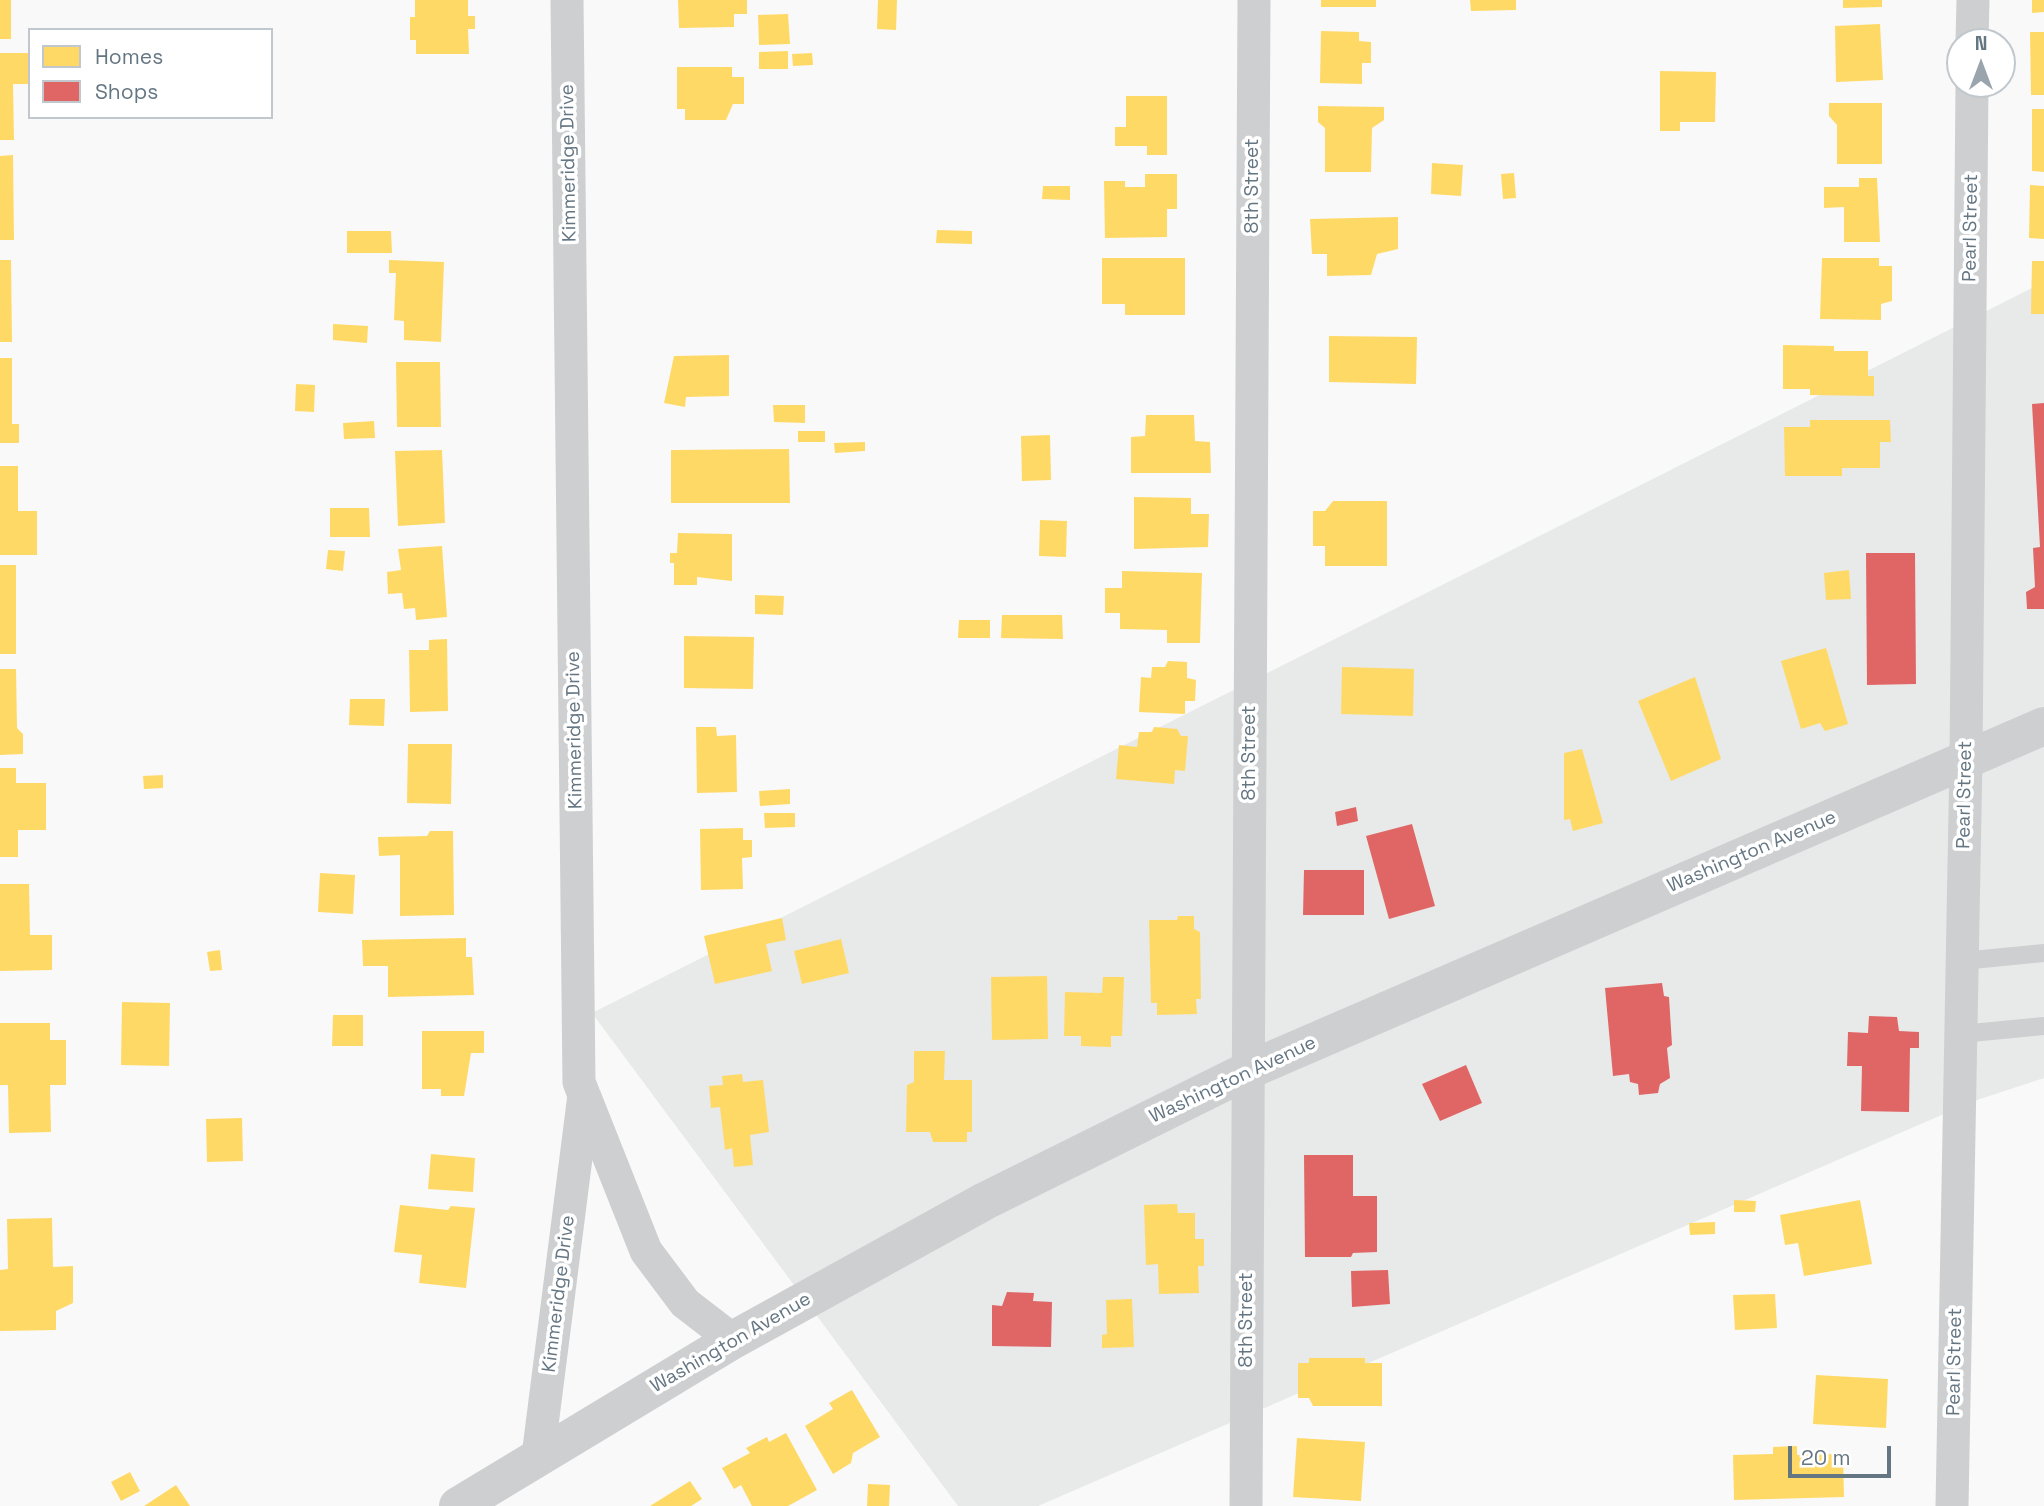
<!DOCTYPE html>
<html>
<head>
<meta charset="utf-8">
<style>
  body { margin:0 }
  #map { position:relative; width:2044px; height:1506px; overflow:hidden; background:#f9f9f9; font-family:"Space Grotesk",sans-serif }
  canvas { display:block }
  .legend { position:absolute; left:28px; top:28px; width:245px; height:91px; box-sizing:border-box; background:#fff; border:2px solid #c1c8cd; margin:0; padding:9px 12px; list-style:none; font-size:21px; color:#657683 }
  .legend li { display:flex; align-items:center; gap:14px; height:35px }
  .legend b { width:35px; border:2px solid #c1c8cd }
  .north { position:absolute; left:1946px; top:28px; width:70px; height:70px; box-sizing:border-box; background:#fff; border:2px solid #c1c8cd; border-radius:50%; rotate:0deg; font-size:19px; font-weight:700; line-height:28px; text-align:center; color:#657683 }
  .north::after { content:''; display:block; margin:auto; width:24px; height:32px; background:#99a4ac; clip-path:polygon(50% 0,100% 100%,50% 72%,0 100%) }
  .scale { position:absolute; left:1788px; top:1446px; width:103px; height:32px; box-sizing:border-box; border:4px solid #657683; border-top:0; padding-left:9px; font-size:21px; line-height:24px; white-space:nowrap; color:#657683; -webkit-text-stroke:5px #fff; paint-order:stroke }
</style>
</head>
<body>
<div id="map">
<canvas width="2044" height="1506"></canvas>
<ul class="legend">
<li><b style="height:19px;background:#ffd966"></b>Homes</li>
<li><b style="height:19px;background:#e06666"></b>Shops</li>
</ul>
<div class="north">N</div>
<div class="scale">20 m</div>
</div>
<script>
const g = document.querySelector('canvas').getContext('2d');
g.lineJoin = 'round';
function paint(path, color) {
  g.fillStyle = color;
  g.fill(path, 'evenodd');
}
function shape(rows) {
  const path = new Path2D();
  for (const r of rows) {
    path.moveTo(r[0], r[1]);
    for (let i = 2; i < r.length; i += 2) path.lineTo(r[i], r[i + 1]);
  }
  return path;
}
function stroke(path, color, width, dash) {
  g.strokeStyle = color;
  g.lineWidth = width;
  g.lineCap = dash ? 'butt' : 'round';
  g.setLineDash(dash || []);
  g.stroke(path);
}
function label(font, color, halo, rows, align = 'center') {
  g.font = font + ' "Space Grotesk",sans-serif';
  g.lineWidth = 7;
  g.setLineDash([]);
  g.textBaseline = 'middle';
  g.strokeStyle = halo;
  g.fillStyle = color;
  for (const [text, x, y, turn = 0] of rows) {
    g.save();
    g.translate(x, y);
    g.rotate((+turn || 0) * Math.PI / 180);
    g.textAlign = isNaN(turn) ? turn : align;
    if (halo) g.strokeText(text, 0, 0);
    g.fillText(text, 0, 0);
    g.restore();
  }
}
const built = shape([
  [2044,282,2044,1078,1974,1101,1038,1506,958,1506,592,1013]
]);
const homes = shape([
  [0,0,11,0,11,39,0,39],
  [415,0,468,0,468,16,475,16,475,29,468,29,469,54,416,54,416,40,410,40,410,17,415,17],
  [678,0,747,0,747,14,734,14,734,27,679,28],
  [878,0,897,0,896,30,877,29],
  [1321,0,1376,0,1376,7,1321,7],
  [1470,0,1516,0,1516,10,1471,11],
  [1843,0,1882,0,1882,7,1843,8],
  [2032,0,2044,0,2044,12,2032,13],
  [788,14,790,44,759,45,758,15],
  [1880,24,1883,80,1836,82,1835,26],
  [1321,31,1359,32,1359,41,1371,42,1371,63,1362,63,1362,84,1320,83],
  [2030,32,2044,32,2044,95,2031,95],
  [788,51,788,69,759,69,759,52],
  [0,53,28,53,28,84,13,84,14,140,0,140],
  [812,53,813,65,793,66,792,54],
  [677,67,732,67,732,77,744,77,744,104,733,104,726,120,685,120,685,109,677,109],
  [1660,71,1716,72,1715,122,1680,122,1680,131,1660,131],
  [1126,96,1167,96,1167,155,1147,155,1147,146,1115,146,1115,127,1126,127],
  [1829,103,1882,103,1882,164,1837,164,1837,125,1829,116],
  [1318,106,1384,107,1384,120,1372,128,1371,172,1325,172,1325,128,1318,122],
  [2032,109,2044,109,2044,172,2032,171],
  [13,155,14,240,0,240,0,156],
  [1432,163,1463,165,1461,196,1431,194],
  [1514,173,1516,198,1503,199,1501,174],
  [1145,174,1177,174,1177,209,1167,209,1167,237,1105,238,1104,181,1125,181,1125,187,1145,187],
  [1859,178,1877,178,1880,242,1844,242,1844,207,1824,208,1824,187,1859,187],
  [2030,185,2044,186,2044,239,2029,238],
  [1043,186,1070,186,1070,200,1042,199],
  [1398,217,1398,249,1377,254,1371,275,1327,276,1327,254,1312,254,1310,219],
  [937,230,972,231,972,244,936,243],
  [347,231,391,231,392,253,347,253],
  [1102,258,1185,258,1185,315,1125,315,1125,304,1102,304],
  [1822,258,1879,258,1879,266,1892,266,1892,301,1881,304,1881,320,1820,319],
  [0,260,11,260,12,342,0,342],
  [389,260,444,262,441,342,404,340,404,321,394,320,396,273,389,273],
  [2032,261,2044,261,2044,314,2031,314],
  [333,324,368,326,367,343,333,340],
  [1329,336,1417,337,1416,384,1329,382],
  [1783,345,1834,346,1834,351,1868,351,1868,376,1874,376,1874,396,1810,395,1810,389,1783,389],
  [729,355,729,396,686,397,685,407,664,403,674,356],
  [0,358,12,358,12,424,19,424,19,443,0,443],
  [396,362,440,362,441,427,397,427],
  [296,384,315,385,314,412,295,411],
  [773,405,805,405,805,423,774,422],
  [1146,415,1194,415,1195,441,1210,442,1211,473,1131,473,1131,437,1145,436],
  [1810,420,1890,420,1891,442,1880,442,1880,468,1842,468,1842,476,1785,476,1784,427,1810,427],
  [374,421,375,438,344,439,343,423],
  [798,431,825,431,825,442,798,442],
  [1050,435,1051,480,1022,481,1021,436],
  [865,442,865,451,835,453,834,443],
  [789,449,790,503,671,503,671,450],
  [442,450,445,523,398,526,395,451],
  [0,466,18,466,18,511,37,511,37,555,0,555],
  [1134,497,1191,498,1191,514,1209,514,1208,547,1134,549],
  [1333,501,1387,501,1387,566,1325,566,1325,546,1313,546,1313,511,1325,511],
  [330,508,369,508,370,537,330,537],
  [1040,520,1067,521,1066,557,1039,556],
  [678,533,732,534,732,581,697,577,697,585,674,585,674,563,670,563,670,553,677,553],
  [442,546,447,617,416,620,415,608,404,609,402,593,388,594,387,572,401,570,398,549],
  [328,550,345,551,343,571,326,569],
  [0,565,16,565,16,654,0,654],
  [1849,570,1851,599,1826,600,1824,573],
  [1122,571,1202,573,1200,643,1167,643,1167,630,1120,629,1120,613,1105,613,1105,588,1122,588],
  [755,595,784,596,783,615,755,614],
  [1002,615,1062,615,1063,639,1001,638],
  [959,620,990,620,990,638,958,638],
  [684,636,754,637,753,689,684,688],
  [447,639,448,711,410,712,409,650,429,650,429,640],
  [1826,648,1848,724,1825,731,1820,723,1801,729,1781,661],
  [1168,661,1187,662,1187,678,1196,680,1195,701,1185,701,1185,714,1139,712,1141,677,1151,678,1152,667,1165,667],
  [1342,667,1414,669,1413,716,1341,714],
  [0,669,16,669,17,728,23,734,23,754,0,755],
  [1695,677,1721,759,1671,781,1638,701],
  [350,699,385,699,384,726,349,725],
  [696,727,716,727,717,736,736,735,737,792,697,793],
  [1154,727,1177,729,1181,736,1188,736,1185,771,1175,770,1174,784,1116,779,1119,745,1137,747,1139,732,1152,732],
  [408,744,452,744,451,804,407,803],
  [1582,749,1603,823,1573,831,1570,819,1564,820,1564,753],
  [0,768,16,768,16,783,46,783,46,830,18,830,18,857,0,857],
  [163,775,163,788,144,789,143,776],
  [790,789,790,804,760,806,759,791],
  [764,813,795,813,795,827,765,828],
  [743,828,743,840,752,840,752,857,742,858,743,889,701,890,700,829],
  [430,831,453,831,454,915,400,916,400,855,379,856,378,837,427,836],
  [320,873,355,875,353,914,318,912],
  [0,884,29,884,30,935,52,935,52,970,0,971],
  [1178,916,1194,916,1194,929,1200,932,1201,999,1196,999,1197,1014,1157,1015,1157,1003,1151,1003,1149,920,1177,920],
  [782,918,786,940,766,944,772,971,715,984,704,936],
  [466,938,466,957,472,957,474,995,388,997,388,966,363,966,362,940],
  [841,939,849,973,802,984,794,951],
  [220,950,222,970,210,971,207,952],
  [1047,976,1048,1039,992,1040,991,977],
  [1103,977,1124,977,1122,1036,1111,1036,1111,1047,1081,1046,1081,1036,1064,1036,1065,992,1102,993],
  [122,1002,170,1003,169,1066,121,1065],
  [333,1015,363,1015,363,1046,332,1046],
  [0,1023,50,1023,50,1040,66,1040,66,1085,50,1085,51,1132,9,1133,8,1085,0,1085],
  [422,1031,484,1031,484,1053,471,1053,464,1096,441,1096,441,1089,422,1089],
  [914,1051,945,1051,944,1080,972,1080,972,1132,967,1132,967,1142,933,1142,930,1132,906,1132,907,1085,914,1082],
  [742,1074,743,1082,763,1080,769,1132,750,1135,753,1165,734,1167,732,1148,725,1150,720,1107,711,1108,709,1086,723,1085,722,1076],
  [242,1118,243,1161,207,1162,206,1119],
  [431,1154,475,1158,473,1192,428,1189],
  [1734,1200,1756,1201,1755,1212,1734,1212],
  [1860,1200,1872,1264,1804,1276,1798,1243,1785,1245,1780,1215],
  [1177,1204,1178,1213,1195,1213,1195,1239,1204,1239,1204,1266,1198,1266,1199,1293,1159,1294,1158,1264,1146,1265,1144,1205],
  [400,1205,448,1210,451,1206,475,1208,466,1288,419,1283,422,1255,394,1252],
  [52,1218,53,1267,73,1266,73,1303,56,1311,56,1330,0,1331,0,1270,8,1269,7,1219],
  [1715,1222,1715,1234,1690,1235,1689,1223],
  [1775,1294,1777,1328,1735,1330,1733,1295],
  [1132,1299,1134,1347,1102,1348,1102,1335,1107,1334,1106,1300],
  [1309,1358,1365,1358,1365,1363,1382,1363,1382,1406,1313,1406,1309,1398,1298,1398,1298,1363,1309,1363],
  [1816,1375,1888,1379,1886,1428,1813,1424],
  [852,1390,880,1437,853,1453,851,1463,833,1474,805,1426,833,1409,829,1403],
  [786,1433,817,1490,788,1506,752,1506,741,1485,734,1489,722,1468,750,1453,746,1448,767,1437,769,1442],
  [1297,1438,1365,1442,1361,1501,1293,1497],
  [1797,1446,1797,1455,1843,1454,1844,1497,1734,1500,1733,1455,1773,1454,1773,1447],
  [130,1472,140,1491,121,1501,111,1482],
  [690,1481,702,1499,691,1506,650,1506],
  [868,1484,890,1485,889,1506,867,1506],
  [176,1485,190,1506,144,1506]
]);
const shops = shape([
  [2044,403,2044,609,2027,609,2026,592,2035,587,2033,548,2040,547,2032,404],
  [1866,553,1915,553,1916,684,1867,685],
  [1356,807,1358,821,1337,826,1335,812],
  [1412,824,1435,906,1389,919,1366,836],
  [1304,870,1364,870,1364,915,1303,915],
  [1662,983,1664,996,1669,997,1672,1045,1667,1048,1670,1078,1660,1084,1658,1093,1639,1095,1638,1084,1630,1082,1629,1074,1613,1076,1605,988],
  [1869,1016,1897,1017,1899,1031,1919,1032,1919,1048,1910,1048,1909,1112,1861,1111,1862,1066,1847,1066,1848,1032,1868,1033],
  [1466,1065,1482,1103,1440,1121,1422,1084],
  [1304,1155,1353,1155,1353,1196,1377,1196,1377,1252,1353,1253,1351,1257,1305,1257],
  [1388,1270,1390,1304,1352,1307,1351,1271],
  [1007,1292,1034,1293,1033,1301,1052,1302,1051,1347,992,1346,992,1305,1002,1306]
]);
const service = shape([
  [1962,961,2044,953],
  [1961,1034,2044,1026]
]);
const minor = shape([
  [1972,42,1973,0],
  [585,1097,646,1251,685,1303,733,1340],
  [538,1456,584,1095,579,1082,567,0],
  [1246,1506,1254,0],
  [1952,1506,1966,759,1972,84]
]);
const tertiary = shape([
  [458,1506,733,1340,985,1201,1249,1070,2044,726]
]);
const streetNames = [
  ["Kimmeridge Drive",569,163,-91],
  ["8th Street",1253,186,-90],
  ["Pearl Street",1971,228,-89],
  ["Kimmeridge Drive",575,730,-91],
  ["8th Street",1250,753,-90],
  ["Pearl Street",1965,795,-89],
  ["Washington Avenue",1752,852,-23],
  ["Washington Avenue",1233,1080,-25],
  ["Kimmeridge Drive",559,1294,-83],
  ["8th Street",1247,1320,-90],
  ["Washington Avenue",731,1343,-30],
  ["Pearl Street",1955,1362,-89]
];
paint(built, '#e8e9e9');
paint(homes, '#ffd966');
paint(shops, '#e06666');
stroke(service, '#cecfd0', 18);
stroke(minor, '#cecfd0', 33);
stroke(tertiary, '#cecfd0', 38);
label('19px', '#657683', '#fff', streetNames);
</script>
</body>
</html>
